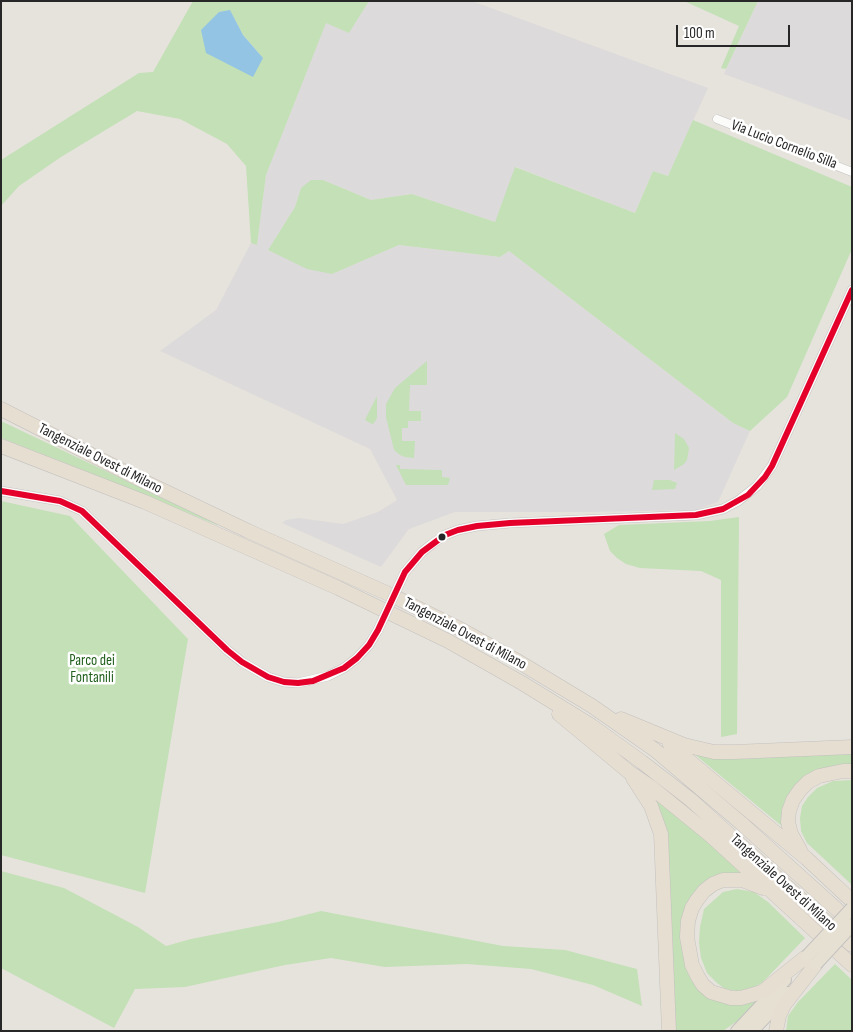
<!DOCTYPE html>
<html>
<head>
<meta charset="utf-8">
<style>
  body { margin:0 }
  #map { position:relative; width:853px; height:1032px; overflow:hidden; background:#e6e3dc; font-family:"Sofia Sans Condensed",sans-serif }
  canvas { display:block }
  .frame { position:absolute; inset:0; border:2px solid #272727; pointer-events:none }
  .scale { position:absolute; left:676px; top:25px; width:114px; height:22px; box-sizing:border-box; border:2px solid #272727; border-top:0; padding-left:6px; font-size:15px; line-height:18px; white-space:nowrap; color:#272727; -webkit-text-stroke:4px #fff; paint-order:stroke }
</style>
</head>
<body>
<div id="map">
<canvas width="853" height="1032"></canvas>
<div class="frame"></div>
<div class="scale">100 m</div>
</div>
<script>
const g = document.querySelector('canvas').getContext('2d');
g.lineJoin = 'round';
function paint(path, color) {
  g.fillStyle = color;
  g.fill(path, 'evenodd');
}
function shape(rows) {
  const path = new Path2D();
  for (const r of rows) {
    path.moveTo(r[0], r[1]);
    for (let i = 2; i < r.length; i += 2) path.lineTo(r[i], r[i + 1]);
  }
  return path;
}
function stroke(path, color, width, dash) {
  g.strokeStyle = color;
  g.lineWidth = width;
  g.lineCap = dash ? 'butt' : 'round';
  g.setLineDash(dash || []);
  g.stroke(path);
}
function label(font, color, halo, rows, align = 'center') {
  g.font = font + ' "Sofia Sans Condensed",sans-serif';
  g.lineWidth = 5;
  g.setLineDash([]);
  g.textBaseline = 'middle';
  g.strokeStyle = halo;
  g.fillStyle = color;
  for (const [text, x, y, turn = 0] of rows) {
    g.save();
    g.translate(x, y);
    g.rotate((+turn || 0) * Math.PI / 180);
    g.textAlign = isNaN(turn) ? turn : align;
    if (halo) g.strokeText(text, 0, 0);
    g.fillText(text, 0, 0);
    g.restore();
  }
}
const industrial = shape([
  [369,1,472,1,708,88,668,176,653,171,635,213,516,167,495,222,412,194,371,200,323,180,301,188,295,207,268,250,332,274,399,245,500,257,509,251,733,423,750,431,718,502,696,510,588,512,455,512,409,529,381,567,282,523,286,520,299,518,343,524,378,512,397,500,370,449,160,351,216,310,251,243,257,245,266,175,326,22,349,33],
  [758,1,852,1,852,121,724,74]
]);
const green = shape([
  [193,1,369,1,349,33,326,23,266,175,257,245,251,243,246,166,227,144,180,119,137,111,61,157,19,186,1,206,1,160,139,73,153,72],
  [230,11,243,35,263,58,219,12],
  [684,1,758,1,726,69,721,68,739,26],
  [693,120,852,187,852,249,787,397,750,431,733,423,509,251,500,257,399,245,332,274,307,269,268,250,295,207,301,188,311,180,323,180,371,200,412,194,495,222,515,167,635,213,653,171,668,176],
  [427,361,427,385,410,385,409,411,421,411,421,421,408,421,408,428,402,428,402,441,415,441,414,458,405,457,400,455,394,450,386,417,386,404,395,388],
  [377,396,377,418,374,423,372,424,365,420],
  [1,421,217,524,217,525,85,471,1,438],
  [675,433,684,439,689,448,687,460,684,464,674,470],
  [396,465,400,465,400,469,442,470,442,477,450,478,448,485,406,485],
  [654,480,670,480,677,483,675,489,652,490],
  [1,501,70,516,188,639,145,893,1,855],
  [739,517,737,734,721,737,721,580,701,571,640,568,626,564,617,558,610,551,604,534,619,525,710,521],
  [693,753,852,753,852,765,819,770,783,827],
  [852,780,852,885,807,843,801,831,800,818,802,806,808,797,817,788,833,781],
  [657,797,746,876,734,874,688,906,697,984,755,1000,756,1002,740,1019,723,1031,672,1031,654,801],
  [1,871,64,888,138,927,166,946,191,939,278,922,321,911,503,946,565,950,637,969,642,1006,593,985,531,969,467,964,385,967,331,958,285,965,185,987,135,989,114,1028,1,968],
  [737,889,754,892,768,902,805,938,762,983,750,989,737,991,725,989,717,983,707,973,701,958,699,943,700,927,704,909,723,892],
  [835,964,852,980,852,1031,786,1031,788,1016,798,1002]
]);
const water = shape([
  [230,10,243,35,263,58,253,77,206,53,201,30,219,12]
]);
const minor = shape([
  [717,119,852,172]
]);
const tertiary = shape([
  [1,491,60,501,82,511,227,650,242,662,268,677,284,682,298,683,328,676,344,668,357,658,369,645,378,630],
  [405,572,422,552,432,544,445,535,458,530,477,526,510,523,696,515,723,509,738,501,757,486,772,466,852,290]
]);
const trunk = shape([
  [737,1031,785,980],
  [752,1031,788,993]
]);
const motorway = shape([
  [1,409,139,479,248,531,391,595,462,630,514,659,592,706,655,750,741,823,852,923],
  [1,446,145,502,338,588,448,641,522,683,592,726,642,762,691,800,852,945],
  [559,714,629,772,651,787,710,835,852,965],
  [621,719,684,745,714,752,734,752,852,747],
  [670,745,806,858,852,901],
  [633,778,651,806,661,834,669,1031],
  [800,850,791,834,788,822,789,811,793,800,800,790,808,782,819,776,843,771,852,771],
  [763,888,742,880,723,880,713,884,704,891,697,900,692,908,688,921,687,937,692,965,698,977,703,985,711,992,731,998,741,998,762,992,807,956],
  [776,1031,779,1016,784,1005,816,964]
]);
const tertiaryBridge = shape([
  [378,630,405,572]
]);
const trunkBridge = shape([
  [807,956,852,908],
  [816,964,852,925]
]);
const bus1 = shape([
  [1,491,60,501,82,511,227,650,242,662,268,677,284,682,298,683,313,681,344,668,357,658,369,645,378,630,405,572,422,552,445,535,458,530,477,526,510,523,696,515,723,509,748,495,765,477,772,466,852,290]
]);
const markers = [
  [442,537,4.5,"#272727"]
];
const streetNames = [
  ["Via Lucio Cornelio Silla",784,145,21],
  ["Tangenziale Ovest di Milano",100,459,27],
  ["Tangenziale Ovest di Milano",465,634,28],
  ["Tangenziale Ovest di Milano",783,883,42]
];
const parkNames = [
  ["Parco dei",92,661],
  ["Fontanili",92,678]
];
paint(industrial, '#dddadb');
paint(green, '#c3e0b7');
paint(water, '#93c4e4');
stroke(minor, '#c4c2c2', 9);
stroke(tertiary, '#c4c2c2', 10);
stroke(trunk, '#c3c1bf', 14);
stroke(motorway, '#c3c1bf', 15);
stroke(minor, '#fbfbfa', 8);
stroke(tertiary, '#fbfbfa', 9);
stroke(trunk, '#e6e0d2', 12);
stroke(motorway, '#e7ded2', 14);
stroke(tertiaryBridge, '#c4c2c2', 10, []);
stroke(trunkBridge, '#c3c1bf', 14, []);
stroke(tertiaryBridge, '#fbfbfa', 9);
stroke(trunkBridge, '#e6e0d2', 12);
stroke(bus1, '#e4002b', 6);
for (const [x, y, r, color] of markers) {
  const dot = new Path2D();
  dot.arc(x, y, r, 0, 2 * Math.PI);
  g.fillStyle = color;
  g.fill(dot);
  stroke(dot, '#fff', 2);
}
label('15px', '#272727', '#fff', streetNames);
label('15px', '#215f1c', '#fff', parkNames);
</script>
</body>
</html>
